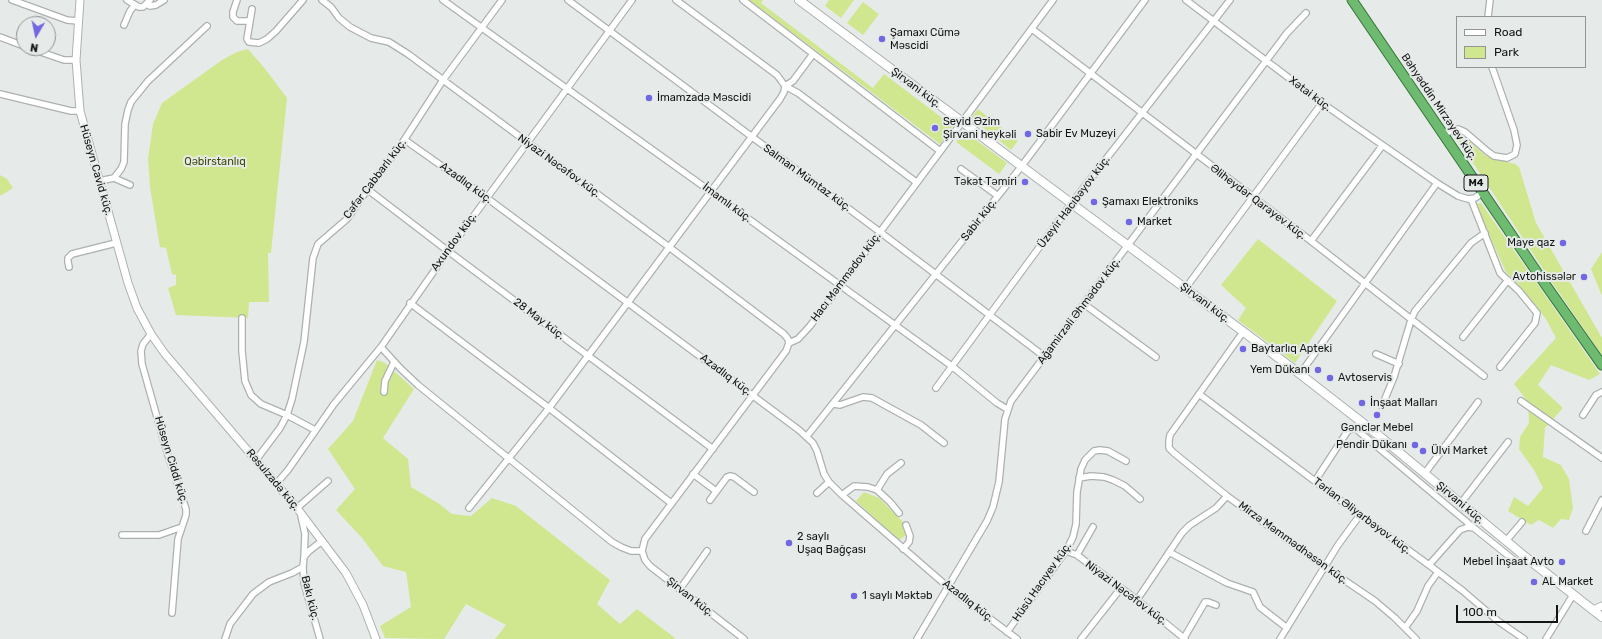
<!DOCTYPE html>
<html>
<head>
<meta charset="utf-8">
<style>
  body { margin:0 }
  #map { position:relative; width:1602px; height:639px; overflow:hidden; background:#e6ebe9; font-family:Rubik,sans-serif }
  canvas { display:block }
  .legend { position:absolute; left:1456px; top:16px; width:130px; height:52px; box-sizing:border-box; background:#e6ebe9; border:1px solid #929594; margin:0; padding:5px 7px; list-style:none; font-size:12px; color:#131514 }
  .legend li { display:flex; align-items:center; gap:8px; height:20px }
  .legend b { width:20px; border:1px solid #929594 }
  .north { position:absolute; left:16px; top:16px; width:40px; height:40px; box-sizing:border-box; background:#e6ebe9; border:1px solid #929594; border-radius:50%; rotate:189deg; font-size:11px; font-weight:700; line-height:16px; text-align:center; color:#131514 }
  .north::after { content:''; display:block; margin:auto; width:14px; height:18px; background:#7267e2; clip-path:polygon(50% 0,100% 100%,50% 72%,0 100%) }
  .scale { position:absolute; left:1456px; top:605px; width:102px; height:18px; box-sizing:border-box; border:2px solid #131514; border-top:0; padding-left:5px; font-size:12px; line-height:14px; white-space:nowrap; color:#131514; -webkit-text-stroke:3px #e6ebe9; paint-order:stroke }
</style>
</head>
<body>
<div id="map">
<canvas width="1602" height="639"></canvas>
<ul class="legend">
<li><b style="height:5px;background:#fff"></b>Road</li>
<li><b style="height:11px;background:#d0e790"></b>Park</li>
</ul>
<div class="north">N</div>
<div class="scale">100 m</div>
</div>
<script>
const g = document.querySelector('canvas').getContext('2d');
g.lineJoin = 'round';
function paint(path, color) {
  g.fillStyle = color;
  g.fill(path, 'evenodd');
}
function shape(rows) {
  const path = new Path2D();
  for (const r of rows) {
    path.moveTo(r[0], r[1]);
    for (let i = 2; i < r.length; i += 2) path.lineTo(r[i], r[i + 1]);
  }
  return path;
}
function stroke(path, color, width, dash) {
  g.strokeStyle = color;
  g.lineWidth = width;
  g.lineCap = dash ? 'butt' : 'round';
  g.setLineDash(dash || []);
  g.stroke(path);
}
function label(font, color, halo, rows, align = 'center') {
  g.font = font + ' Rubik,sans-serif';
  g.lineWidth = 4;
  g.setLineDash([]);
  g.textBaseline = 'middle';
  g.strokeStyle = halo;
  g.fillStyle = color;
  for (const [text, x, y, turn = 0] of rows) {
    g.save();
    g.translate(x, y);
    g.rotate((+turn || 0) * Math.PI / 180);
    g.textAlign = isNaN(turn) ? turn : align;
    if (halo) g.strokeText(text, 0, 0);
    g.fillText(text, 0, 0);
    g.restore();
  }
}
const green = shape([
  [749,0,763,0,761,3,873,88,884,74,953,126,940,144],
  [829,0,854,0,841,18,825,6],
  [863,2,879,14,863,35,847,23],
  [248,49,266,70,287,98,271,253,268,253,269,302,249,302,248,318,176,315,168,288,176,285,176,275,172,274,166,248,160,247,150,187,148,159,153,124,162,103,222,60,237,52],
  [978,109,1018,141,1011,150,971,118],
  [964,131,1007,163,999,174,956,142],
  [1458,136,1467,139,1486,156,1515,164,1519,167,1536,223,1602,338,1602,355,1553,284,1456,137],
  [0,175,7,179,13,188,0,196],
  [1481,203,1600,374,1589,380,1551,365,1538,385,1563,408,1545,428,1543,457,1561,465,1569,479,1573,508,1569,520,1561,519,1553,528,1539,520,1531,525,1508,511,1514,497,1528,506,1543,488,1534,470,1519,449,1520,437,1529,423,1528,402,1514,384,1556,338,1546,319,1518,284,1506,272,1475,204],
  [1258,239,1337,301,1295,363,1238,320,1246,308,1221,285],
  [1602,252,1602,296,1591,269],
  [377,360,385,363,414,389,383,438,408,459,411,487,438,503,452,514,471,516,492,498,516,506,610,580,597,604,620,624,637,609,675,638,674,639,495,639,506,625,466,604,444,639,385,638,380,626,411,607,406,572,383,566,362,538,336,510,355,489,328,449,353,421],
  [864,492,879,498,903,522,906,535,899,540,856,501]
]);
const minor = shape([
  [12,0,67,20,78,21],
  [127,0,139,7,143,7,150,0],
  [237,0,233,12,233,17,237,21,249,21],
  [322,0,331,7,339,18,350,27,371,38,389,42,408,54,669,247,784,334,788,339,789,343],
  [443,0,710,191,953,367,997,403,1007,409],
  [568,0,880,232,1045,357],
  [676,0,777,75,785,86,798,93,916,182],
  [743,0,940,151],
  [1186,0,1322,103,1437,183,1458,196,1468,199,1475,198,1483,192],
  [146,4,150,6,156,5,164,0],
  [252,9,247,39,249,42,259,43,267,39,276,31,303,0],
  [1488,17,1490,0],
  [124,25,130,11,135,5],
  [1032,29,1311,241,1484,376],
  [0,37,24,46],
  [29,48,64,60,76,60],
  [785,86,793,81,813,54],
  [0,94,71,111,80,111],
  [1444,135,1454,129,1458,129,1465,132,1487,151,1494,156,1507,158,1515,154,1517,145,1514,130,1492,67],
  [405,140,487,198,799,430,813,443,817,451,824,474,829,482,842,495,948,587,1017,639],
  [961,169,998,196],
  [114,178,130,185],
  [99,181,114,178,121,169,124,162,125,124,128,110,131,102,148,81,207,26],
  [367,189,448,251,713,449],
  [1471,199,1500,273,1519,291,1537,313,1535,323,1500,367],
  [1311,241,1382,146],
  [69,267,68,262,68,258,72,254,116,243],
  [1185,289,1322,103],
  [410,303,549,408,671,503],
  [1084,304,1156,357],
  [242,318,242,351,245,381,251,395,261,404,287,415,315,430],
  [1243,332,1170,435,1169,441,1169,448,1174,453,1227,496,1325,567,1375,601,1395,618,1416,639],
  [151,334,143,344,141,351,142,364,166,449,186,509,186,515,178,539,172,613],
  [1463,337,1508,280],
  [381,347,400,368,418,385,612,542,621,547,631,551,642,551],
  [1376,354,1399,364],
  [1300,374,1437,183],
  [936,388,1071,204,1230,0],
  [384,392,385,381,394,362],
  [1199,394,1360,515,1429,565,1463,591,1498,621,1524,639],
  [1521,401,1602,458],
  [834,404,840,405,863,397,872,398,921,425,944,443],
  [1382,406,1394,377,1411,320,1415,311,1471,243,1485,233],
  [1583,415,1596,395,1602,392],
  [807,436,1021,167,1145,0],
  [256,460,280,428,287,415,292,399,304,342,313,258,318,244,347,219,374,180,399,148,443,80,502,0],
  [1425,473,1478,402],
  [693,474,716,491],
  [1079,478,1091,476,1104,477,1113,480,1125,486,1140,499],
  [1315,481,1347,432,1352,428,1356,429,1474,528],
  [276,484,288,470,334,404,381,347,448,251,632,0],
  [877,490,890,502,899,513],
  [817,493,829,482],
  [842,495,854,486,868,487,877,490,887,474,901,463],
  [710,500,727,477,730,476,734,477,754,492],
  [1461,503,1508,442],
  [297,508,328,481],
  [469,508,549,408,780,99,784,92,785,86],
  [301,516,305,534,304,557,309,551,322,541],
  [1586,531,1602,500],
  [122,535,159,535,182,527],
  [1506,541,1522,522],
  [903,549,909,542,910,536,906,525],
  [1066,551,1077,555,1137,600,1185,639],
  [1169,552,1227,583,1253,592,1260,607,1287,628],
  [1077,555,1093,527],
  [304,557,303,567,304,583,320,639],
  [1429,565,1460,530,1468,527,1474,528,1515,561,1524,562,1528,559],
  [680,589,707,551],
  [1137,600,1182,533,1190,525,1216,508,1227,496],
  [1405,628,1417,611,1428,586,1438,572],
  [1007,632,1066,551,1073,537,1076,524,1077,492,1081,469,1085,460,1094,451,1100,450,1108,451,1126,461],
  [1184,638,1205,602,1208,602,1216,605],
  [225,639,230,624,253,594,269,582,292,573,303,567],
  [744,639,650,566,645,560,642,551,645,539,786,351,789,343,798,339,810,326,1053,0],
  [917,639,987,521,993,507,999,482,1005,419,1011,401,1287,33,1306,13],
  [1081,639,1121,588],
  [1280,639,1338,545,1360,515],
  [1546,639,1573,595]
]);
const tertiary = shape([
  [80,0,76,60,80,111,128,283,137,308,151,334,165,354,297,508,346,573,363,605,376,639],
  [1593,610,1602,606]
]);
const secondary = shape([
  [799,0,1300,374,1377,434,1528,559,1602,617]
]);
const trunk = shape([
  [1352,0,1545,284,1602,365]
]);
const markers = [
  [882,39,4,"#7267e2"],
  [649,98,4,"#7267e2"],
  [935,128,4,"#7267e2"],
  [1028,134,4,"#7267e2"],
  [1025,182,4,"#7267e2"],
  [1094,202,4,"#7267e2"],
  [1129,222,4,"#7267e2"],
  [1563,243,4,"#7267e2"],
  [1584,277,4,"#7267e2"],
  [1243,349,4,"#7267e2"],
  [1318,370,4,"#7267e2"],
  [1330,378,4,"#7267e2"],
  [1362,403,4,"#7267e2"],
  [1377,415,4,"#7267e2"],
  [1415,445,4,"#7267e2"],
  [1423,451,4,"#7267e2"],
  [789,543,4,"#7267e2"],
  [1562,562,4,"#7267e2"],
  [1534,582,4,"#7267e2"],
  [854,596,4,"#7267e2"]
];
const shields = [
  [1476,183,24]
];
const shieldNames = [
  ["M4",1476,183]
];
const poiNames = [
  ["Şamaxı Cümə",890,33],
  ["Məscidi",890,46],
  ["İmamzadə Məscidi",657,98],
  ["Seyid Əzim",943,122],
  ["Şirvani heykəli",943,135],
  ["Sabir Ev Muzeyi",1036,134],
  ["Təkət Təmiri",1017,182,"right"],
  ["Şamaxı Elektroniks",1102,202],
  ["Market",1137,222],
  ["Maye qaz",1555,243,"right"],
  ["Avtohissələr",1576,277,"right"],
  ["Baytarlıq Apteki",1251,349],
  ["Yem Dükanı",1310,370,"right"],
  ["Avtoservis",1338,378],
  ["İnşaat Malları",1370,403],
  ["Gənclər Mebel",1377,428,"center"],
  ["Pendir Dükanı",1407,445,"right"],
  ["Ülvi Market",1431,451],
  ["2 saylı",797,537],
  ["Uşaq Bağçası",797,550],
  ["Mebel İnşaat Avto",1554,562,"right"],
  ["AL Market",1542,582],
  ["1 saylı Məktəb",862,596]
];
const streetNames = [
  ["Şirvani küç.",916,88,37],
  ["Xətai küç.",1310,94,37],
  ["Bəhyəddin Mirzəyev küç.",1439,107,56],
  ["Niyazi Nəcəfov küç.",559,166,36],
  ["Hüseyn Cavid küç.",96,170,74],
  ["Salman Mümtaz küç.",807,178,36],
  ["Cəfər Cabbarlı küç.",375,179,-53],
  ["Azadlıq küç.",466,183,36],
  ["Üzeyir Hacıbəyov küç.",1074,202,-53],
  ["Əliheydər Qarayev küç.",1258,202,37],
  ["İmamlı küç.",727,203,36],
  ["Sabir küç.",979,220,-52],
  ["Axundov küç.",454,242,-54],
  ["Hacı Məmmədov küç.",846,277,-53],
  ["Şirvani küç.",1205,303,37],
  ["Ağamirzəli Əhmədov küç.",1079,311,-53],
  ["28 May küç.",539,319,37],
  ["Azadlıq küç.",726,375,37],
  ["Hüseyn Ciddi küç.",171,460,73],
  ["Rəsulzadə küç.",273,480,50],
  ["Şirvani küç.",1460,503,40],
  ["Tərlan Əliyarbəyov küç.",1362,516,37],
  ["Mirzə Məmmədhəsən küç.",1293,543,36],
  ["Hüsü Hacıyev küç.",1042,582,-55],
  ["Niyazi Nəcəfov küç.",1126,593,37],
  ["Şirvan küç.",690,597,38],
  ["Bakı küç.",310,598,76],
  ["Azadlıq küç.",968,601,38]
];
const parkNames = [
  ["Qəbirstanlıq",215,162]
];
paint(green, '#d0e790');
stroke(minor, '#acb1af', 8);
stroke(tertiary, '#acb1af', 9);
stroke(secondary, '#acb1af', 10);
stroke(trunk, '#367538', 11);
stroke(minor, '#fff', 5.5);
stroke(tertiary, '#fff', 7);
stroke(secondary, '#fff', 8);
stroke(trunk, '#6eba70', 9);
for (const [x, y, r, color] of markers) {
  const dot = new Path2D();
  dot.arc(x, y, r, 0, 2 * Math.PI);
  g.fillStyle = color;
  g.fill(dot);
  stroke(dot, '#e6ebe9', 1.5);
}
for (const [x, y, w] of shields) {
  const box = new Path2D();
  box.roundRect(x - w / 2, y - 8, w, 16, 3);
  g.fillStyle = '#e6ebe9';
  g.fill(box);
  stroke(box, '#131514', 1);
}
label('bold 10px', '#131514', null, shieldNames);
label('11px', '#131514', '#e6ebe9', poiNames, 'left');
label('11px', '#131514', '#e6ebe9', streetNames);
label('11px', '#3d4a01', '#e6ebe9', parkNames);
</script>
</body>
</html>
